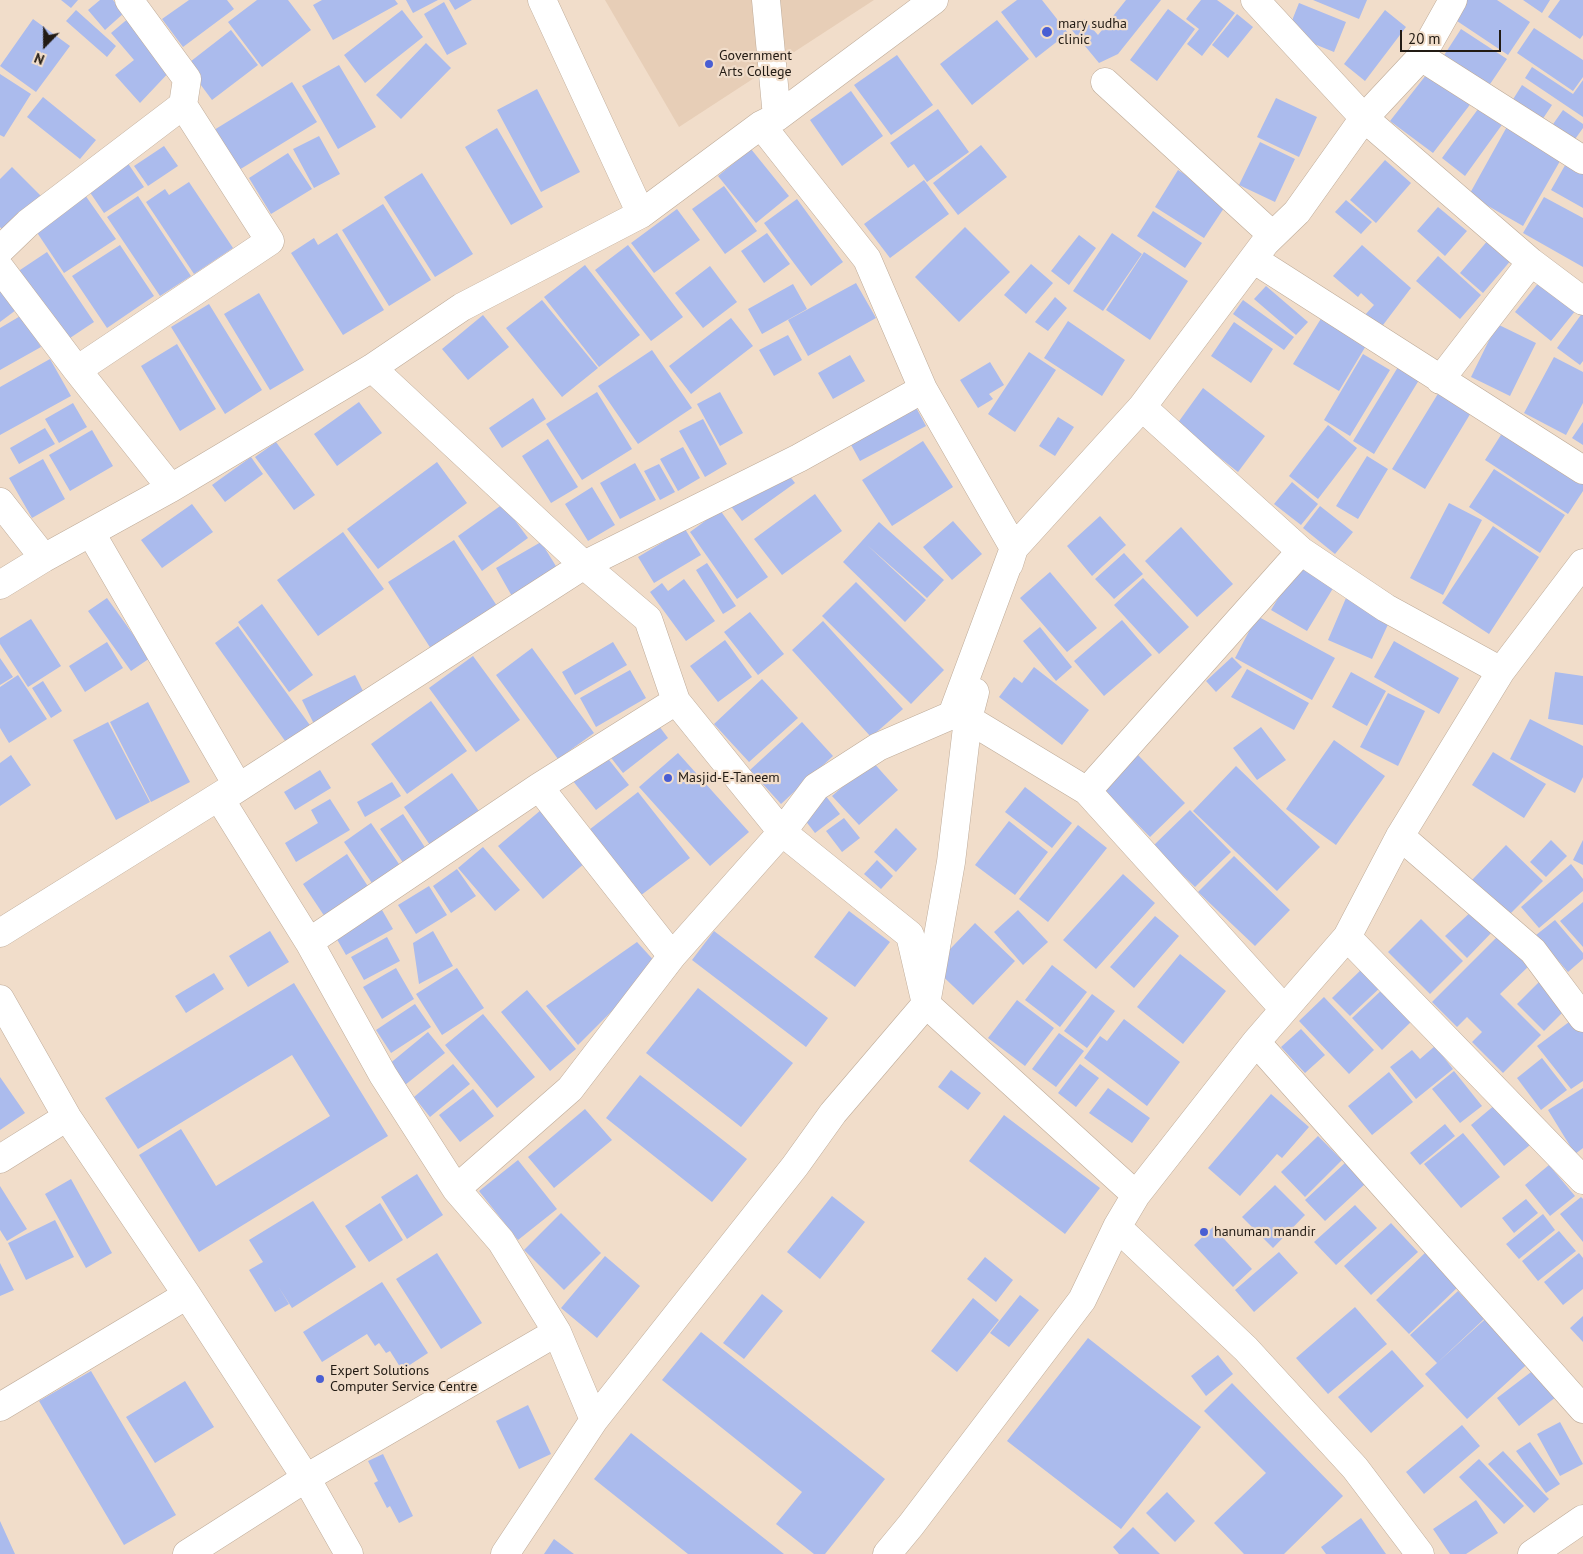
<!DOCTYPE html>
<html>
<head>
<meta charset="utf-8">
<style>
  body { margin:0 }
  #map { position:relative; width:1583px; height:1554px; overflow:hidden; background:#f1ddca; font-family:"PT Sans",sans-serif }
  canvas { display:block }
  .north { position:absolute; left:20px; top:20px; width:50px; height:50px; -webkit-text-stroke:4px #f1ddca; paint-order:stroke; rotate:202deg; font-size:14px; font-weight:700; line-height:20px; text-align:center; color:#221b14 }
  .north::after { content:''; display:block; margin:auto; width:18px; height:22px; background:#221b14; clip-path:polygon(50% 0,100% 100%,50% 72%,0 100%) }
  .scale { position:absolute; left:1400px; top:30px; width:101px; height:22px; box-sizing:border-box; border:2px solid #221b14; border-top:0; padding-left:6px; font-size:15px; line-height:18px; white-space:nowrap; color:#221b14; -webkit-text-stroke:4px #f1ddca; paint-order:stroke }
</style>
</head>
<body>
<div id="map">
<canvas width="1583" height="1554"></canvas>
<div class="north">N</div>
<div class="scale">20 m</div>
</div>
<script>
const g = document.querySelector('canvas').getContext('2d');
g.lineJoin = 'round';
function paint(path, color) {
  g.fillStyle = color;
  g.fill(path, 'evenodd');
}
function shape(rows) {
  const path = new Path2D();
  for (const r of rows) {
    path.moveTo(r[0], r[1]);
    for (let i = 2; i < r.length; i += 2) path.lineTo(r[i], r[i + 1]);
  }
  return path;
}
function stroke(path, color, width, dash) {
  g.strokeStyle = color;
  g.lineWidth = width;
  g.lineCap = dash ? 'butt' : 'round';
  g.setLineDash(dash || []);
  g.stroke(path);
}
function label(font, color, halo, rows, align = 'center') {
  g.font = font + ' "PT Sans",sans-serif';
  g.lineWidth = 4.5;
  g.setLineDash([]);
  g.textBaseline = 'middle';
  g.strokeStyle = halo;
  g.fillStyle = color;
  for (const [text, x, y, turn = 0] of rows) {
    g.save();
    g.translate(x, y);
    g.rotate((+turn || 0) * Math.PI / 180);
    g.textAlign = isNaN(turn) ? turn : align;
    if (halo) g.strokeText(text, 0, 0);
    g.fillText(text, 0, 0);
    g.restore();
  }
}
const built = shape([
  [605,0,874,0,679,127]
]);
const building = shape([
  [61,0,78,0,71,8],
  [100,0,113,0,124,13,105,30,88,10],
  [189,0,227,0,234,9,183,47,162,19],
  [257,0,288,0,311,30,262,67,228,22],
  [322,0,395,0,398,4,333,40,313,5],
  [406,0,438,0,413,13],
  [449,0,472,0,455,10],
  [1017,0,1042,0,1068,33,1036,58,1001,12],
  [1126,0,1161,0,1118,54,1099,63,1071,29,1084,19,1098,35],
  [1201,0,1217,0,1235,13,1202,56,1187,44,1199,29,1186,19],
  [1313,0,1367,0,1359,19],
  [1463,0,1497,0,1530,22,1508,55,1451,17],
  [1523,0,1550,0,1542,13],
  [1560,0,1583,0,1583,35,1580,39,1548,17],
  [444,2,467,44,447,55,424,14],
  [1299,3,1346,22,1334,52,1287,33],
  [1168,9,1195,29,1157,81,1130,60],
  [76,10,116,46,107,57,66,21],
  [402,10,423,37,365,83,344,55],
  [1385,10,1406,27,1365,81,1344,64],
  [1237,14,1253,27,1228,58,1212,45],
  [130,17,173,68,140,103,115,75,134,60,111,33],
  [33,19,70,46,36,92,0,66],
  [997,20,1029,59,972,105,940,64],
  [1534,28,1583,60,1583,77,1573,91,1517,53],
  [1461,29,1507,59,1484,93,1439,63],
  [231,30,258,65,212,100,186,65],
  [426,43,451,68,401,119,376,95],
  [897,55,933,105,891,135,854,85],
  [339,65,376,127,338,149,302,86],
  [1532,67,1573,94,1583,80,1583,117,1525,78],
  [1430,70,1472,102,1433,153,1390,121],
  [0,74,31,94,4,137,0,135],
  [292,82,317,122,239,170,214,130],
  [1522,85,1552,105,1542,120,1512,101],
  [537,89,580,172,541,192,497,110],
  [851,91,883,136,842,166,810,120],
  [43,97,96,140,80,159,27,117],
  [1276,98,1317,117,1299,157,1257,137],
  [1481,105,1504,122,1465,176,1442,158],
  [938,109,969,152,927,182,914,164,908,168,890,143],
  [1563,110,1583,124,1583,128,1573,142,1551,127],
  [1509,123,1564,154,1523,226,1469,195],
  [497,128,543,207,511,225,465,147],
  [319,136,340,174,314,188,293,149],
  [1260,142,1295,159,1275,202,1239,185],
  [981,145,1007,177,958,215,933,183],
  [164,146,178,166,148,186,134,166],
  [751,149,789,196,756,223,718,176],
  [288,153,312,189,271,214,249,178],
  [1385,160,1411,183,1376,223,1350,200],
  [1568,160,1583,168,1583,208,1551,190],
  [127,162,144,187,104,213,87,188],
  [12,167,47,202,10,238,0,227,0,179],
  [1178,170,1228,202,1204,238,1155,207],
  [422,173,473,254,435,277,384,197],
  [924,180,949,214,890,258,864,224],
  [189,182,233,248,194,274,146,202,165,189,169,195],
  [724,186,757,231,725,254,692,209],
  [85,195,116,239,64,273,34,228],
  [138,196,191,276,160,296,107,217],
  [1544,197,1583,218,1583,267,1523,233],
  [797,199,843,262,811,286,764,223],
  [1346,200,1372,222,1361,234,1335,212],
  [383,204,431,280,389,306,342,230],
  [1438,207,1467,231,1445,256,1417,231],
  [677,209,700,240,654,273,631,243],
  [1153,211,1202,243,1185,268,1137,236],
  [965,227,1010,272,959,322,915,277],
  [337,233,384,310,343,335,291,253,314,238,318,245],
  [767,233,790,264,764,283,741,251],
  [1112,233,1142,254,1103,311,1073,291],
  [1079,235,1096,248,1069,285,1051,271],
  [1489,239,1512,259,1483,293,1460,273],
  [120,245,154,296,107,328,72,276],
  [628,245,683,317,651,341,595,270],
  [1362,245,1411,288,1380,329,1364,316,1374,305,1361,293,1358,297,1333,276],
  [47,252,94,322,64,342,17,272],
  [1144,252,1188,281,1150,340,1106,310],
  [1438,256,1481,295,1460,319,1416,281],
  [1031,264,1053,283,1026,314,1004,295],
  [585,265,640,335,599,367,544,297],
  [710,266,737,302,703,328,675,293],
  [1540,281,1576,310,1551,341,1515,312],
  [856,283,876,318,808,356,788,320],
  [793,284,807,309,762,334,748,309],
  [1266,286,1308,322,1296,335,1254,299],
  [0,289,16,310,0,322],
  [259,293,304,370,270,390,224,314],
  [1055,297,1067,308,1048,331,1035,322],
  [542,300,598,368,562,397,506,328],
  [1243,300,1294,337,1284,350,1233,314],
  [209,304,262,390,225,414,171,327],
  [1583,312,1583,361,1580,365,1557,348],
  [22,315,41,347,0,370,0,328],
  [483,315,509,347,468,380,442,349],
  [1322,317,1367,344,1339,391,1293,364],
  [731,318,753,346,691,394,669,366],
  [1068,321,1125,360,1102,396,1044,358],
  [1234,322,1273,349,1251,383,1211,356],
  [1497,324,1536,343,1510,396,1471,377],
  [788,335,802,360,774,376,759,350],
  [177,344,216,409,180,431,141,366],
  [652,350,692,408,638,444,598,386],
  [1029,352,1056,370,1015,432,988,414],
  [1363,354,1390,370,1350,436,1324,420],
  [850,355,865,381,833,399,818,373],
  [1554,357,1583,372,1583,403,1566,435,1524,413],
  [50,359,71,396,0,435,0,387],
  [990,362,1004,385,989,394,993,399,978,408,960,380],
  [1398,367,1419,380,1374,454,1353,441],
  [1203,388,1265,436,1238,472,1177,424],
  [597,392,632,449,582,480,546,424],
  [720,392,743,433,720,446,697,404],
  [1439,392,1472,411,1425,489,1392,469],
  [533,398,546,419,502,448,489,428],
  [911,398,926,426,860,461,845,434],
  [359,402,382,433,337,466,314,434],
  [73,403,87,427,59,443,45,419],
  [1058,417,1074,427,1055,456,1039,446],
  [703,419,727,464,705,477,679,431],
  [1583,422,1583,445,1572,438],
  [1328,425,1357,448,1318,499,1289,476],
  [1506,427,1583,477,1583,491,1568,514,1485,460],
  [45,428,55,444,19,464,10,448],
  [92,430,113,466,70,491,49,455],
  [548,439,578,487,551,503,522,456],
  [923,441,953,487,892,526,862,480],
  [276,442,315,495,294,510,255,457],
  [683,447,700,478,678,491,660,459],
  [1367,456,1388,469,1358,519,1336,506],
  [251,457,263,474,225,502,212,485],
  [43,459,65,499,32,518,9,478],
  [437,462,467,503,378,569,347,529],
  [635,463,656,500,620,519,600,483],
  [659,464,675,492,660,500,644,471],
  [783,467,795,483,742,521,730,505],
  [1494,469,1565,515,1540,553,1469,507],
  [1292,482,1318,504,1301,525,1274,504],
  [592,487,615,525,588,541,565,504],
  [815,494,842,531,782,575,754,539],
  [1449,503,1482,520,1443,595,1410,578],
  [192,504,213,532,162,568,141,540],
  [503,504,528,538,482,571,458,536],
  [1320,506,1353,532,1335,554,1303,528],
  [720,510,768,577,737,599,690,532],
  [1100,516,1126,545,1092,576,1067,546],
  [953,521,982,554,952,580,923,547],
  [879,522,944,580,927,598,867,545,926,600,905,622,843,562],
  [1493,526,1539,557,1489,634,1442,603],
  [1181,527,1233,584,1197,617,1145,561],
  [685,529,701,555,654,583,638,557],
  [343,532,384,589,318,636,277,580],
  [454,540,499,609,433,652,388,582],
  [541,542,559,571,513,598,496,568],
  [1124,553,1143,574,1114,599,1095,579],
  [707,563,736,606,723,614,696,570],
  [1299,563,1335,585,1307,631,1271,610],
  [1050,572,1097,628,1067,652,1020,598],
  [1143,578,1189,627,1159,654,1114,605],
  [684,579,715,621,686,641,650,592,662,583,668,591],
  [856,582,944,670,911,704,822,616],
  [107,598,150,658,131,671,88,611],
  [1346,598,1391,618,1372,659,1328,640],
  [262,604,313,675,289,692,238,622],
  [750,612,784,654,758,675,724,632],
  [1257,616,1335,658,1312,700,1235,658],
  [31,619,61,666,28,687,0,644,0,638],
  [1122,620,1152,655,1104,696,1074,661],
  [823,621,903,709,871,737,792,650],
  [238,626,312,728,288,745,215,643],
  [1040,627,1072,667,1056,681,1023,641],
  [725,640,752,677,718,702,690,666],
  [1394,641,1459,678,1439,714,1374,677],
  [107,642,123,668,85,692,69,666],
  [613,642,627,665,575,695,562,672],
  [532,648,594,733,558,759,496,675],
  [473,656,520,720,476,752,429,688],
  [1232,657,1242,667,1216,692,1206,681],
  [0,658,13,677,0,685],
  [1034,667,1089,710,1062,745,999,697,1014,677,1022,683],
  [1247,669,1309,703,1294,730,1231,697],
  [630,670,646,698,596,727,580,698],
  [1351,672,1386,691,1367,726,1332,707],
  [1555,672,1583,676,1583,725,1548,719],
  [18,675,47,719,9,743,0,728,0,687],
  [355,675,367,699,314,724,302,700],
  [762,679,798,718,749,762,714,724],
  [43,681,62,711,51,718,32,688],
  [1388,693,1425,711,1398,766,1360,747],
  [431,701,467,751,407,794,371,744],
  [148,702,190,782,151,802,110,722],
  [647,710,668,738,623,773,601,745],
  [1530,719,1583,746,1583,777,1575,793,1510,759],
  [108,722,150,802,116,820,73,740],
  [802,722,833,756,781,804,750,770],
  [1261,727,1286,760,1257,780,1233,748],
  [1334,740,1385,776,1336,845,1286,809],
  [1493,752,1546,784,1524,818,1472,785],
  [678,753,749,832,710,866,639,787],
  [11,755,31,785,0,806,0,763],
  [1138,755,1185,803,1150,837,1103,789],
  [606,756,629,785,596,810,573,781],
  [872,761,898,790,859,825,832,796],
  [1236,766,1320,847,1277,891,1193,811],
  [320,770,331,788,295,810,284,792],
  [452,773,481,814,432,848,404,807],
  [392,782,401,796,365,817,357,802],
  [1025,787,1072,823,1052,848,1005,812],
  [638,792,690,858,636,899,585,833],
  [825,795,840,814,815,833,801,815],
  [330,799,350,830,296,862,285,843,318,823,311,810],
  [541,810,586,862,543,899,498,846],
  [1190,810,1231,852,1195,887,1153,846],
  [403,814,428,852,406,867,380,829],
  [844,818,860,838,842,852,826,831],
  [1009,821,1048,852,1015,895,975,865],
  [371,823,401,867,374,886,344,842],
  [1078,825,1107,848,1048,922,1019,899],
  [896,828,917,849,896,872,874,852],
  [1551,840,1567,856,1546,877,1530,862],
  [1583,840,1583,865,1573,860],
  [1506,845,1543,881,1508,916,1472,880],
  [483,847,520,890,495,911,458,868],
  [347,854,369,888,325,917,303,884],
  [1234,856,1290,910,1255,946,1198,892],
  [877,860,893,876,881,889,864,874],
  [1571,864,1583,879,1583,891,1539,928,1521,907],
  [457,869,476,896,451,913,433,886],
  [1123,874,1155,903,1096,969,1063,940],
  [429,886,447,915,416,934,398,905],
  [1583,902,1583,947,1560,921],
  [1474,909,1495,929,1467,958,1445,936],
  [382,910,393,929,346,955,335,936],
  [1018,910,1048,942,1023,965,994,932],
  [849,911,890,942,855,987,814,957],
  [1155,916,1179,936,1134,988,1110,967],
  [1421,919,1463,961,1430,994,1388,952],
  [1555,920,1583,953,1583,959,1568,972,1536,935],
  [975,923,1015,961,973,1005,933,967],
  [270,931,289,962,248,987,229,956],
  [433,931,453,966,419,984,413,943],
  [714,931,828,1018,806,1047,692,960],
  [1503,931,1533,962,1500,994,1541,1035,1503,1073,1472,1042,1482,1032,1467,1017,1457,1027,1432,1002],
  [387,937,400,961,364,980,351,957],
  [637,942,658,965,578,1045,546,1006],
  [1180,954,1226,991,1183,1044,1137,1007],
  [1052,965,1087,992,1060,1027,1025,1000],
  [1365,966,1383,985,1350,1016,1332,998],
  [396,968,414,999,382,1019,363,987],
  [457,968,484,1008,442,1035,416,994],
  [214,973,224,989,186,1013,175,996],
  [1544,977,1571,1004,1544,1031,1517,1004],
  [294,983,388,1136,199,1252,139,1155,181,1129,216,1186,330,1116,292,1055,138,1149,105,1098],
  [1385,987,1415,1018,1382,1050,1352,1018],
  [698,988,793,1063,741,1127,646,1053],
  [527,990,576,1049,550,1071,501,1012],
  [1092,994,1115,1011,1087,1048,1064,1031],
  [1324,997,1374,1050,1349,1074,1299,1021],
  [1017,1000,1054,1028,1025,1066,988,1038],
  [415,1004,431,1027,391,1053,376,1030],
  [483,1014,535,1077,497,1108,445,1045],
  [1124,1019,1180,1062,1147,1106,1084,1058,1100,1036,1107,1041],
  [1573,1019,1583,1032,1583,1081,1571,1089,1537,1046],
  [1301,1029,1325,1055,1305,1073,1281,1047],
  [428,1032,445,1053,405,1085,388,1065],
  [1059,1033,1084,1051,1056,1087,1032,1069],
  [1435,1046,1453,1069,1416,1099,1390,1067,1412,1050,1420,1059],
  [1542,1058,1567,1090,1541,1110,1517,1078],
  [453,1064,470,1084,430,1117,414,1097],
  [1080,1064,1099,1078,1076,1107,1058,1093],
  [951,1070,981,1093,968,1110,938,1087],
  [1454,1071,1482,1106,1460,1123,1432,1089],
  [1389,1072,1413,1102,1372,1135,1348,1106],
  [640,1075,747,1159,712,1202,606,1118],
  [0,1077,25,1113,0,1130],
  [1108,1088,1150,1118,1132,1143,1089,1113],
  [1583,1088,1583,1148,1575,1154,1548,1110],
  [473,1089,494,1116,460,1142,439,1115],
  [1271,1094,1309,1127,1282,1158,1277,1154,1240,1196,1208,1168],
  [1496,1104,1530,1145,1504,1166,1471,1125],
  [585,1109,612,1140,554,1188,528,1157],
  [1004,1115,1100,1188,1065,1234,969,1161],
  [1445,1124,1455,1136,1420,1165,1410,1153],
  [1463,1133,1500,1177,1461,1208,1424,1164],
  [1318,1136,1342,1160,1305,1197,1281,1172],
  [518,1160,557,1209,518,1240,479,1191],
  [1345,1163,1365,1184,1325,1221,1305,1200],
  [1549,1165,1575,1196,1550,1216,1525,1185],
  [417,1174,443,1215,407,1239,381,1197],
  [71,1179,112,1253,86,1268,45,1194],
  [1275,1185,1305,1215,1273,1248,1242,1217],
  [0,1186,27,1229,7,1241,0,1230],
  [832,1196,865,1222,820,1279,787,1252],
  [1581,1197,1583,1199,1583,1242,1560,1214],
  [1526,1199,1538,1213,1514,1233,1502,1218],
  [313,1201,356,1267,292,1308,278,1286,289,1304,275,1312,249,1270,263,1262,249,1240],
  [380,1203,403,1240,369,1262,345,1226],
  [1355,1205,1377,1228,1336,1265,1314,1242],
  [561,1213,601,1253,564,1290,524,1250],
  [1543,1214,1555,1230,1519,1259,1506,1244],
  [55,1220,74,1257,26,1280,8,1243],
  [1391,1223,1418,1252,1371,1295,1344,1266],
  [1213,1227,1252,1269,1233,1287,1194,1245],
  [1559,1231,1576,1251,1538,1281,1522,1261],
  [1427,1251,1460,1285,1409,1334,1376,1300],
  [1279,1252,1298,1273,1254,1312,1235,1290],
  [437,1253,482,1323,441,1349,396,1279],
  [1579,1253,1583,1258,1583,1289,1563,1305,1544,1282],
  [605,1256,640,1286,597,1338,561,1308],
  [985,1257,1013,1280,996,1302,967,1279],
  [0,1263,14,1290,0,1296],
  [382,1282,428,1353,402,1370,390,1351,386,1353,379,1343,375,1346,367,1334,322,1362,303,1332],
  [1458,1291,1484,1319,1437,1363,1410,1335],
  [762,1294,783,1311,744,1359,723,1343],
  [1020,1295,1039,1310,1009,1347,990,1333],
  [973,1298,999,1320,957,1372,931,1351],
  [1355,1307,1387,1344,1328,1394,1296,1358],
  [1493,1312,1535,1357,1467,1419,1425,1374],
  [1583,1316,1583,1342,1570,1328],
  [701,1332,885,1479,825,1554,814,1554,776,1524,802,1492,662,1380],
  [1088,1338,1201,1427,1121,1529,1007,1441],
  [1392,1350,1424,1386,1371,1433,1338,1397],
  [1218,1355,1233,1374,1206,1396,1191,1376],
  [1539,1366,1561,1393,1519,1426,1497,1398],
  [91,1371,176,1515,124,1545,39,1401],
  [185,1381,214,1427,155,1463,126,1417],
  [1232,1383,1343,1496,1284,1554,1244,1554,1214,1523,1266,1473,1204,1411],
  [528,1405,551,1454,519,1469,496,1421],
  [1560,1422,1583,1464,1560,1476,1537,1434],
  [1462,1425,1480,1446,1424,1494,1406,1472],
  [631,1433,784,1554,688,1554,594,1479],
  [1530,1442,1560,1484,1546,1493,1516,1451],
  [1503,1451,1549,1499,1534,1513,1488,1464],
  [383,1454,413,1516,399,1523,390,1506,387,1508,374,1483,378,1481,368,1461],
  [1479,1459,1524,1506,1504,1524,1459,1477],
  [1167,1492,1195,1521,1175,1542,1146,1513],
  [1476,1500,1498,1533,1466,1554,1450,1554,1433,1529],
  [1361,1518,1386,1554,1326,1554,1321,1547],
  [0,1521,15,1554,0,1554],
  [1133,1527,1160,1554,1119,1554,1113,1547],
  [554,1539,574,1554,544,1554]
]);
const minor = shape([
  [542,0,641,214],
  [766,0,777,117],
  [1255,0,1364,118,1531,262,1583,301],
  [1421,57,1583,160],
  [1105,82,1269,232,1265,243],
  [761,125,867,259,923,389,1014,548,1009,564],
  [0,250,28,223,183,105],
  [1253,259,1583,470],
  [0,268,77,370,171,488],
  [372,368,584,565,648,619,676,701,782,832,910,935,926,1004,1136,1195],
  [77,370,270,241,183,105,187,79,129,0],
  [1440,380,1531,262],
  [1142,407,1301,551,1386,608,1501,671],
  [0,502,44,558],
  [91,533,237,785,220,799,309,942,383,1075,456,1189,501,1241,557,1332,594,1420,505,1554],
  [0,585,44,558,171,488,372,368,462,307,641,214,761,125,777,117,934,0],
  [968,719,1087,791,1284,1009],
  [539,787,672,956],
  [1087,791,1301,551],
  [224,797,584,565,799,458,923,389],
  [1400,836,1533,951,1583,1018],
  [0,933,234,787],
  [1347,937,1583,1180],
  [309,942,539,787,676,701],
  [0,999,67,1117,187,1295,306,1478,349,1554],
  [1256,1042,1583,1409],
  [0,1159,67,1117],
  [456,1189,570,1089,672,956,782,832,816,787,878,747,952,715,1014,548,1142,407,1265,243,1297,212,1364,118,1421,57,1453,0],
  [1117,1227,1246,1349,1355,1468,1420,1554],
  [0,1407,187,1295],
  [594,1420,795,1166,833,1113,926,1004,951,862,968,719,975,692],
  [187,1554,306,1478,557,1332],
  [887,1554,911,1525,1082,1300,1117,1227,1136,1195,1256,1042,1347,937,1400,836,1501,671,1583,563],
  [1532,1554,1583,1519]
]);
const markers = [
  [1047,32,6,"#495ed3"],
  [709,64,5,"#495ed3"],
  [668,778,5,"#495ed3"],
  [1204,1232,5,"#495ed3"],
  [320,1379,5,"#495ed3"]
];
const poiNames = [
  ["mary sudha",1058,24],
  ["clinic",1058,40],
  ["Government",719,56],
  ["Arts College",719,72],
  ["Masjid-E-Taneem",678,778],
  ["hanuman mandir",1214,1232],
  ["Expert Solutions",330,1371],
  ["Computer Service Centre",330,1387]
];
paint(built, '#e7ceb7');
paint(building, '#abbbed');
stroke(minor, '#beab99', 29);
stroke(minor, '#fff', 28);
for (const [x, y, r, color] of markers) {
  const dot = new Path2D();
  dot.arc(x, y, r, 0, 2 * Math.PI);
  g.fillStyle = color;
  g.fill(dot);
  stroke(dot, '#f1ddca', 2);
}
label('14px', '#221b14', '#f1ddca', poiNames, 'left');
</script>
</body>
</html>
